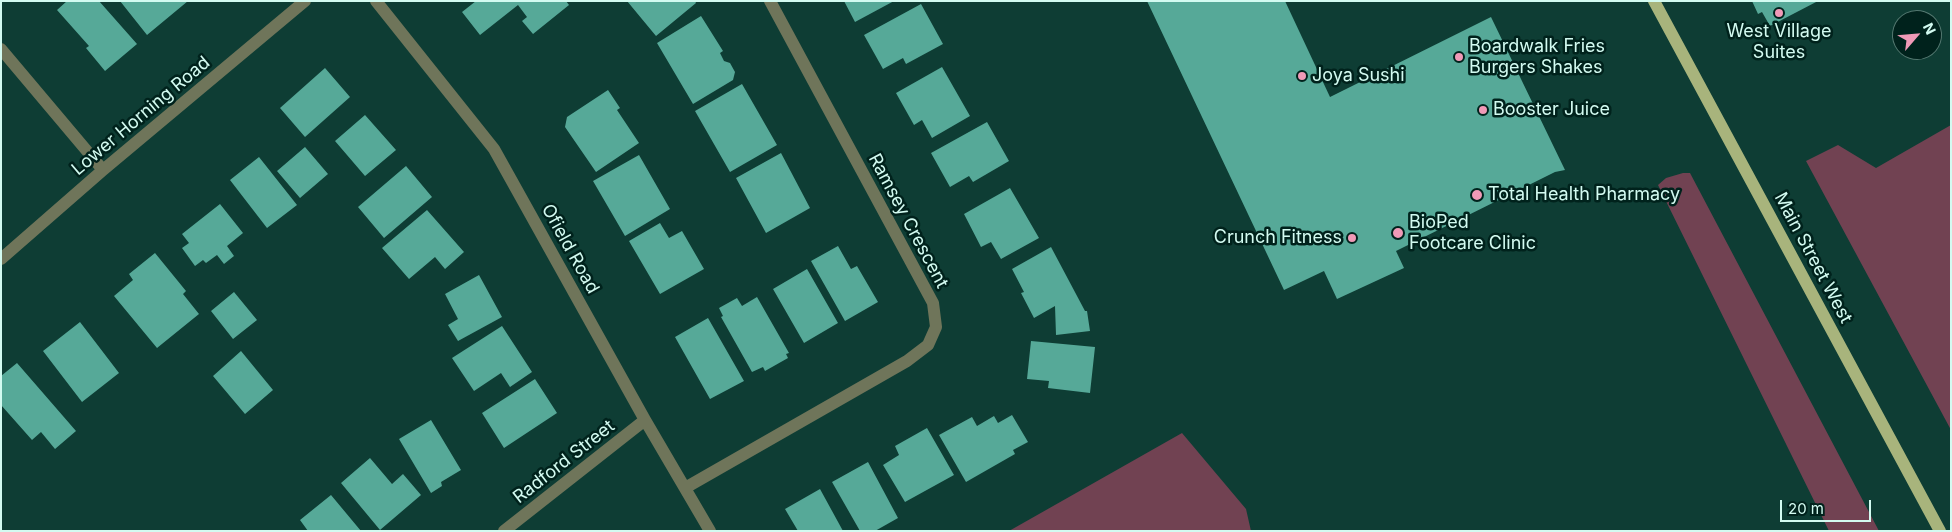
<!DOCTYPE html>
<html>
<head>
<meta charset="utf-8">
<style>
  body { margin:0 }
  #map { position:relative; width:1952px; height:532px; overflow:hidden; background:#0e3d34; font-family:Inter,sans-serif }
  canvas { display:block }
  .frame { position:absolute; inset:0; border:2px solid #d3fbf1; pointer-events:none }
  .north { position:absolute; left:1892px; top:10px; width:50px; height:50px; box-sizing:border-box; background:#00221c; border:1px solid #547971; border-radius:50%; rotate:63deg; font-size:14px; font-weight:700; line-height:20px; text-align:center; color:#d3fbf1 }
  .north::after { content:''; display:block; margin:auto; width:18px; height:22px; background:#f09ab7; clip-path:polygon(50% 0,100% 100%,50% 72%,0 100%) }
  .scale { position:absolute; left:1780px; top:500px; width:91px; height:22px; box-sizing:border-box; border:2px solid #d3fbf1; border-top:0; padding-left:6px; font-size:15px; line-height:18px; white-space:nowrap; color:#d3fbf1; -webkit-text-stroke:4px #00221c; paint-order:stroke }
</style>
</head>
<body>
<div id="map">
<canvas width="1952" height="532"></canvas>
<div class="frame"></div>
<div class="north">N</div>
<div class="scale">20 m</div>
</div>
<script>
const g = document.querySelector('canvas').getContext('2d');
g.lineJoin = 'round';
function paint(path, color) {
  g.fillStyle = color;
  g.fill(path, 'evenodd');
}
function shape(rows) {
  const path = new Path2D();
  for (const r of rows) {
    path.moveTo(r[0], r[1]);
    for (let i = 2; i < r.length; i += 2) path.lineTo(r[i], r[i + 1]);
  }
  return path;
}
function stroke(path, color, width, dash) {
  g.strokeStyle = color;
  g.lineWidth = width;
  g.lineCap = dash ? 'butt' : 'round';
  g.setLineDash(dash || []);
  g.stroke(path);
}
function label(font, color, halo, rows, align = 'center') {
  g.font = font + ' Inter,sans-serif';
  g.lineWidth = 5;
  g.setLineDash([]);
  g.textBaseline = 'middle';
  g.strokeStyle = halo;
  g.fillStyle = color;
  for (const [text, x, y, turn = 0] of rows) {
    g.save();
    g.translate(x, y);
    g.rotate((+turn || 0) * Math.PI / 180);
    g.textAlign = isNaN(turn) ? turn : align;
    if (halo) g.strokeText(text, 0, 0);
    g.fillText(text, 0, 0);
    g.restore();
  }
}
const green = shape([
  [1951,125,1951,430,1806,161,1838,145,1876,168],
  [1683,173,1690,173,1879,531,1829,531,1658,185,1666,178],
  [1182,433,1246,509,1251,531,1009,531]
]);
const building = shape([
  [67,1,99,1,137,44,105,71,86,48,89,46,57,10],
  [120,1,188,1,147,35],
  [476,1,566,1,569,5,533,34,522,21,527,17,518,5,480,35,462,12],
  [627,1,695,1,696,3,656,36],
  [844,1,894,1,855,22],
  [1147,1,1285,1,1330,97,1491,17,1565,170,1555,172,1396,251,1404,268,1337,299,1324,271,1284,290],
  [1752,1,1818,1,1770,26,1762,12,1758,14],
  [921,4,943,44,906,64,903,58,883,69,864,35],
  [701,16,723,51,720,53,724,61,730,63,735,72,733,80,693,104,657,43],
  [942,67,970,116,932,138,922,120,914,125,896,93],
  [325,68,350,97,305,137,280,108],
  [742,84,777,145,730,172,695,111],
  [608,90,620,108,617,110,639,143,596,172,565,127,567,117],
  [365,115,396,150,365,176,335,141],
  [987,122,1009,161,973,182,969,176,950,187,931,153],
  [305,147,328,174,300,198,277,171],
  [781,153,810,208,766,233,736,178],
  [639,155,670,209,625,236,593,181],
  [259,157,297,205,267,228,230,180],
  [406,166,432,197,384,238,358,207],
  [1010,188,1039,238,1001,259,991,242,981,247,964,214],
  [220,204,243,233,227,246,234,256,224,264,217,255,206,263,203,260,195,266,182,248,189,243,182,234],
  [427,210,464,252,445,269,435,257,409,279,382,248],
  [660,223,669,238,682,231,704,269,660,294,629,241],
  [838,246,851,269,857,266,878,302,845,321,811,261],
  [1051,247,1085,311,1087,311,1090,331,1056,335,1055,306,1034,318,1021,293,1024,292,1012,269],
  [155,253,186,291,183,294,199,314,157,348,114,296,133,280,129,274],
  [807,269,838,323,804,343,773,289],
  [479,275,502,317,458,341,448,325,458,319,445,294],
  [234,292,257,320,233,339,211,311],
  [757,297,789,353,786,354,788,358,765,371,763,367,752,372,721,317,723,316,719,308,737,298,742,306],
  [708,318,744,381,710,399,675,337],
  [80,322,119,373,82,402,43,351],
  [502,326,532,372,510,387,501,373,474,391,452,358],
  [1031,341,1095,347,1090,393,1048,388,1049,381,1027,379],
  [241,351,273,390,245,414,213,376],
  [17,363,76,431,55,449,41,432,32,440,1,405,1,376],
  [535,379,557,413,504,448,482,413],
  [1012,415,1028,442,1013,450,1015,454,966,482,939,435,972,417,977,426,994,416,998,423],
  [431,420,461,470,441,482,442,486,431,493,399,439],
  [927,428,954,475,905,502,883,465,899,455,895,446],
  [370,458,392,484,403,474,421,495,380,530,341,483],
  [868,462,898,518,875,531,860,531,832,482],
  [820,489,843,531,798,531,785,509],
  [331,495,361,531,308,531,300,520]
]);
const minor = shape([
  [376,1,494,149,645,420,710,531],
  [1,49,103,170],
  [1,259,103,170,305,1],
  [685,488,907,361,928,345,936,327,933,303,770,1],
  [504,531,645,420]
]);
const major = shape([
  [1654,1,1940,531]
]);
const markers = [
  [1779,13,5,"#f09ab7"],
  [1459,57,5,"#f09ab7"],
  [1302,76,5,"#f09ab7"],
  [1483,110,5,"#f09ab7"],
  [1477,195,6,"#f09ab7"],
  [1398,233,6,"#f09ab7"],
  [1352,238,5,"#f09ab7"]
];
const poiNames = [
  ["West Village",1779,32,"center"],
  ["Suites",1779,53,"center"],
  ["Boardwalk Fries",1469,47],
  ["Burgers Shakes",1469,68],
  ["Joya Sushi",1312,76],
  ["Booster Juice",1493,110],
  ["Total Health Pharmacy",1488,195],
  ["BioPed",1409,223],
  ["Footcare Clinic",1409,244],
  ["Crunch Fitness",1342,238,"right"]
];
const streetNames = [
  ["Lower Horning Road",141,116,-40],
  ["Ramsey Crescent",908,221,62],
  ["Ofield Road",570,249,61],
  ["Main Street West",1813,258,62],
  ["Radford Street",564,462,-38]
];
paint(green, '#714252');
paint(building, '#56a998');
stroke(minor, '#6f755a', 12);
stroke(major, '#a8b47c', 12);
for (const [x, y, r, color] of markers) {
  const dot = new Path2D();
  dot.arc(x, y, r, 0, 2 * Math.PI);
  g.fillStyle = color;
  g.fill(dot);
  stroke(dot, '#00221c', 2);
}
label('18px', '#d3fbf1', '#00221c', poiNames, 'left');
label('18px', '#d3fbf1', '#00221c', streetNames);
</script>
</body>
</html>
